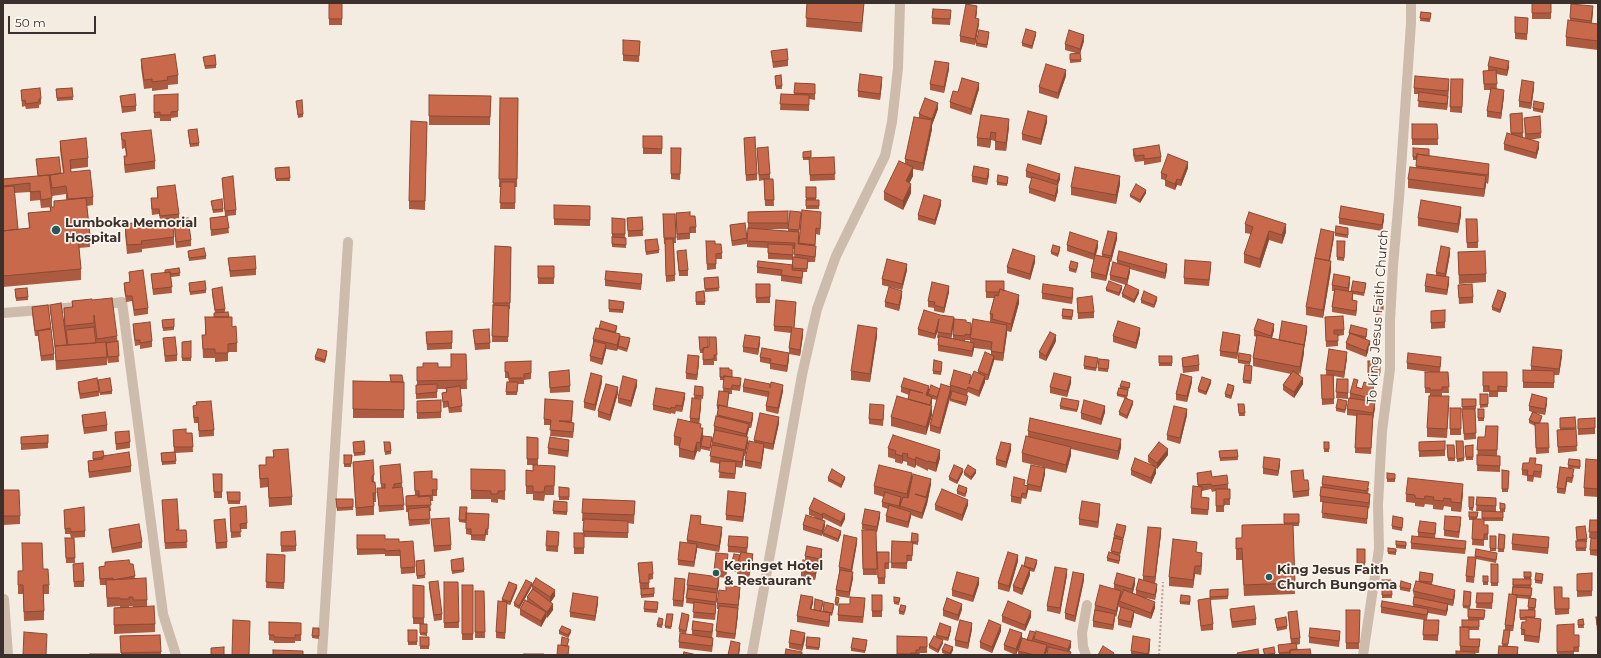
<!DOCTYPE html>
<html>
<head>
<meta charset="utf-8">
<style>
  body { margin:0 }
  #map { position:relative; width:1601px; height:658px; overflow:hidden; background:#f4ebe1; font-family:Montserrat,sans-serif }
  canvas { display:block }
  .frame { position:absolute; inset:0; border:4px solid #3b302b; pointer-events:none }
  .scale { position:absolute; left:8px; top:16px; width:88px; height:18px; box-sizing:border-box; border:2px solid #3b302b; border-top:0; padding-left:5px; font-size:12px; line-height:14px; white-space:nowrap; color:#3b302b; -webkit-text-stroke:3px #fbf5ee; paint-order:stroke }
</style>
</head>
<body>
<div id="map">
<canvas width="1601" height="658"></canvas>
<div class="frame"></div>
<div class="scale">50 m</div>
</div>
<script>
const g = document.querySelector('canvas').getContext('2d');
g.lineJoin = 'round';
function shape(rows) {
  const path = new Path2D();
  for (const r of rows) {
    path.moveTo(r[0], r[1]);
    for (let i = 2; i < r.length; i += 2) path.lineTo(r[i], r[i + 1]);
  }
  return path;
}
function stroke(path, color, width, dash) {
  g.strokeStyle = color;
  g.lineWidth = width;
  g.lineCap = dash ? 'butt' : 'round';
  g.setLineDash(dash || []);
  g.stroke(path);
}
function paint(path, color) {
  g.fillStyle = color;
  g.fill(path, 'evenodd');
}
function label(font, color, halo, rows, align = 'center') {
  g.font = font + ' Montserrat,sans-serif';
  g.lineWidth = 3.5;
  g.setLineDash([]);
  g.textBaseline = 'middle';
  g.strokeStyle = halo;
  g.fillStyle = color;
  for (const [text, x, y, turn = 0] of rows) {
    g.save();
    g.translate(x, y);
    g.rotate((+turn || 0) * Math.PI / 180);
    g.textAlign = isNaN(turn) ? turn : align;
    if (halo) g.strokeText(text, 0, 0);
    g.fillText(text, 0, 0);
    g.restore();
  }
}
const path = shape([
  [1159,655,1163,582]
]);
const street = shape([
  [101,305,122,302,163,614,176,655],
  [3,313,77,307],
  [4,599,8,655],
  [322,655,348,242],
  [752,655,802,375,817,309,836,256,885,156,892,122,898,68,900,3],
  [1086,655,1083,647,1082,633,1087,605],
  [1363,655,1379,549,1378,505,1382,431,1390,369,1390,321,1393,266,1399,198,1411,23,1411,3]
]);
const wall = shape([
  [329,3,342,3,342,25,329,25],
  [807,3,864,3,862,32,806,27],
  [925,3,938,3,938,4,925,4],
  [1532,3,1551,3,1551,19,1532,19],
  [1571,4,1593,12,1592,23,1598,24,1598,50,1566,46,1566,37,1570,20],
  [977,12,976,18,979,24,975,45,960,42,960,36],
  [1421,12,1431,13,1430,22,1420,21],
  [951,15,950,25,932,24,932,18],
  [1528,18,1527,40,1515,39,1515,33],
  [989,35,987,48,976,46,976,43],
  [1036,35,1032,49,1022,46,1022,43],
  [640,41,639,62,623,61,623,55],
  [1084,41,1080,53,1081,62,1070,63,1070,54,1076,53,1065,50,1065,44],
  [771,51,788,60,788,66,773,68],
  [203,57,216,65,216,68,205,69],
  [141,59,178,75,178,84,168,85,168,89,152,91,152,88,144,89,141,67],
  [1488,66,1509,67,1507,76,1496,74,1497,89,1504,96,1501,119,1487,117,1487,111,1491,90,1484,90,1483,71,1488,71],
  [949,69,944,93,930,90,930,84],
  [781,75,782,89,776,89,775,76],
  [1066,76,1058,99,1039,93,1039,87],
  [1451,79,1463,79,1462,113,1450,112],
  [795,83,815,84,815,100,809,99,809,111,780,110,781,94,794,94],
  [882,83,880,100,858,97,858,91],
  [1449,84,1447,110,1418,107,1419,94,1414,94,1414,88],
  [72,88,73,100,57,101,56,89],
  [1534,88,1531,109,1519,107,1519,101],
  [979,89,971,115,950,108,950,102,958,92],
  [21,90,41,99,41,104,39,105,39,108,26,109,25,106,22,107],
  [429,95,491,96,490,125,429,125],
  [120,96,136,106,136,111,122,113],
  [500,98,518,98,517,187,515,187,515,209,500,209,501,187,499,187],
  [154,101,178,111,178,117,171,118,171,121,160,121,160,118,154,118],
  [296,101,303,114,303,117,298,118],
  [1544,106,1543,113,1533,111,1533,108],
  [938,109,932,125,932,124,932,129,923,171,913,169,913,176,909,183,911,193,903,210,884,200,884,192,905,164,905,159,919,118,919,114],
  [1522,113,1523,138,1525,138,1524,118,1541,133,1541,138,1530,140,1539,148,1536,159,1504,150,1504,144,1511,135,1510,114],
  [981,115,1009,127,1006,151,995,150,995,141,991,140,990,148,977,146,977,138],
  [427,122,425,210,409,209,409,201],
  [1047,122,1041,145,1022,140,1022,134],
  [1412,124,1437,124,1438,145,1412,145],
  [188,130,199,143,199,146,190,147],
  [121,133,155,161,155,169,125,173,124,165,124,156,126,156,125,148,122,149],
  [643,136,662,136,662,154,643,154],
  [744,138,757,174,757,180,746,181],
  [60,141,88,158,88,167,71,169,71,172,93,197,93,205,87,206,90,235,90,247,79,248,81,269,81,280,3,287,3,179,38,176,36,159,61,173,63,173,60,150],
  [50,184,52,196,66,194,66,200,54,201,54,207,50,207,50,211,28,213,29,228,18,229,14,193,30,192,30,201,40,200,41,208,52,207,52,198],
  [671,148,681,148,680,180,671,179],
  [757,148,770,174,770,179,773,179,774,206,765,206,764,180,759,181],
  [1413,148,1429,156,1489,172,1488,184,1486,183,1484,197,1408,188,1408,179,1416,168,1417,160,1413,160],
  [1133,149,1161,157,1161,162,1144,165,1144,161,1135,162,1133,155],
  [803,152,811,158,834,157,835,180,810,181,809,160,803,160],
  [289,167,290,181,276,181,275,168],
  [1188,168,1181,186,1177,185,1175,190,1165,186,1165,180,1161,179,1161,173],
  [1026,171,1060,179,1058,185,1058,191,1055,202,1029,193,1029,188,1032,179,1026,177],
  [989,175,987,185,972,182,972,176],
  [222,178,236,210,236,215,227,216,229,233,211,236,210,218,225,216],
  [1008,179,1007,186,997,185,997,182],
  [1120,184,1116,204,1071,195,1071,187],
  [157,187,179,214,179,219,191,240,191,246,176,248,174,226,174,220,172,220,174,237,174,245,142,249,142,252,127,254,125,233,125,224,160,220,159,214,152,215,151,204,151,198,157,198],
  [806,187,816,187,816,200,819,200,819,209,806,209],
  [1146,193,1140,203,1130,197,1130,195],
  [211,201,223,209,223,212,213,213],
  [941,205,935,225,918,220,918,215],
  [590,206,590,226,554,225,554,219],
  [802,210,821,218,820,235,816,234,815,246,816,252,815,262,808,262,807,272,803,272,802,284,781,281,781,276,757,273,757,267,792,265,794,258,795,249,793,249,793,260,768,259,768,248,747,247,747,244,732,246,730,231,730,225,745,223,747,239,748,228,748,212,788,211,788,229,762,229,788,231,790,211,801,218,799,232,799,244],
  [676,213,690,216,696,227,696,233,690,233,690,239,677,240],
  [663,214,675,214,676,243,674,243,675,281,666,282,665,244,664,244],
  [1461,215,1458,233,1418,226,1418,218],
  [642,217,643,236,628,237,627,218],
  [1339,218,1384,219,1382,231,1339,224],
  [625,219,625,238,626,238,626,248,612,247,612,234],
  [1245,224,1286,232,1282,244,1269,240,1260,268,1244,263,1244,254,1251,234,1245,233],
  [1466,225,1478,242,1478,248,1467,248],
  [1348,231,1348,238,1335,236,1335,233],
  [1334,237,1330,261,1331,270,1323,318,1306,315,1306,307],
  [1117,239,1111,262,1110,262,1106,281,1091,278,1091,272,1094,260,1067,251,1067,245,1098,247,1096,255,1102,256,1102,254],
  [645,240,659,250,659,253,646,255],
  [706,241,715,244,722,253,722,259,716,259,716,269,707,270],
  [1337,241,1345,241,1344,261,1337,260],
  [495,246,511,247,510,309,509,309,508,342,492,342],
  [1060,250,1058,257,1051,254,1051,252],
  [188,251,206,256,206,259,189,261],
  [677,251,688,270,688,276,679,276],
  [1458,252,1486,274,1486,282,1459,284],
  [1450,254,1446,277,1449,283,1447,295,1425,292,1425,286,1436,275,1436,272],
  [228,258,256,269,256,275,230,277],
  [1117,260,1167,270,1165,279,1130,269,1130,272,1127,285,1139,293,1134,303,1122,297,1122,294,1126,285,1110,280,1110,275,1117,263],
  [1035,262,1030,280,1007,273,1007,267],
  [538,266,554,266,554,284,538,284],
  [1078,266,1076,273,1069,271,1069,268],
  [179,268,180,276,171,277,172,293,153,295,151,274,165,273],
  [1211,268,1209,286,1184,284,1184,278],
  [907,270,902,290,882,285,882,279],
  [129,272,148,308,148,314,134,316,132,301,126,302,124,289,124,283,130,282],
  [718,277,719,291,705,292,704,278],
  [605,280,642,280,641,290,605,286],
  [986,281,1004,291,1019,303,1011,332,1007,331,1003,361,994,360,988,380,985,380,985,382,979,397,968,392,967,395,968,399,966,406,950,401,950,399,940,434,930,431,930,425,937,400,932,399,932,403,931,406,932,415,926,435,891,426,891,417,908,399,909,395,901,392,901,387,929,390,950,387,950,385,971,379,978,373,978,371,991,354,991,350,974,348,972,357,938,351,938,345,939,338,937,338,938,330,935,339,918,335,918,329,940,315,954,317,951,339,953,339,953,335,966,322,971,329,990,322,990,314,994,298,986,298],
  [965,340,970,340,970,342,965,341],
  [1350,282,1349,291,1351,291,1366,286,1364,296,1353,294,1353,300,1357,307,1356,316,1332,312,1332,307,1334,291,1332,291,1332,285],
  [189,283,206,290,206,293,190,295],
  [756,284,770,284,770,303,756,303],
  [1458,285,1473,297,1473,303,1459,304],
  [15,289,28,297,28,300,16,301],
  [212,289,225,309,225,312,229,317,237,343,237,352,228,352,228,361,215,362,215,358,203,358,202,335,205,335,205,317,214,317,215,313,212,294],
  [1106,289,1122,289,1119,296,1106,291],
  [704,291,705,305,696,305,696,292],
  [949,292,944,313,934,311,934,308,928,307,928,301],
  [1042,293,1073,294,1072,304,1042,299],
  [902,296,899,311,885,307,885,302],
  [1506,296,1500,313,1492,310,1492,307],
  [1077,298,1094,312,1094,318,1078,319],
  [92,300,117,336,119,362,108,363,107,358,107,365,56,370,55,349,50,311,50,305,64,324,64,308,72,307,72,301],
  [94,324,96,342,96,343],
  [609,300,624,302,623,313,609,312],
  [1141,300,1157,300,1154,308,1141,303],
  [48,305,54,354,54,360,41,361,38,336,35,336,32,313,32,307],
  [1375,305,1383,311,1383,314,1376,315],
  [796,308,794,328,803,335,800,356,789,354,789,359,787,372,770,369,770,364,760,362,760,357,789,353,789,348,791,333,774,331,774,326],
  [1063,309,1073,310,1072,320,1062,319],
  [1445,310,1445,328,1431,329,1431,311],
  [1325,317,1344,330,1344,335,1338,336,1338,346,1326,347],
  [174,319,174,330,163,331,162,320],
  [133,324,152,341,152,347,140,349,140,345,135,346,133,330],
  [599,328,617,328,616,333,620,337,630,341,627,352,618,349,618,348,617,351,606,349,602,365,590,361,590,356,593,345,593,339,599,329],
  [473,330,490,343,490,349,475,350],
  [1254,330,1274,330,1272,338,1279,340,1307,331,1304,349,1304,353,1299,376,1303,384,1294,398,1283,390,1283,385,1291,374,1253,366,1253,358,1257,337,1254,336],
  [452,331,452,349,427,350,426,332],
  [1367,332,1366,339,1370,347,1366,357,1346,349,1346,343,1349,336,1349,333],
  [1140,334,1136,349,1113,342,1113,336],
  [877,336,870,382,851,380,851,371],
  [699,337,708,347,709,347,716,337,717,361,714,361,714,365,703,365,703,353,700,353],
  [163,338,177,355,177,361,165,362],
  [191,341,191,361,182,361,182,342],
  [1056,341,1046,361,1039,358,1039,352],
  [1240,341,1237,359,1220,356,1220,351],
  [760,343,758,355,743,352,743,347],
  [327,354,325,363,315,360,315,357],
  [466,354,467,389,460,389,462,412,449,413,448,407,443,408,442,393,446,392,446,389,437,389,437,398,416,399,416,385,417,385,417,367,451,367],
  [1159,356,1172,356,1172,366,1159,366],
  [1562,356,1559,375,1554,375,1554,388,1523,388,1523,370,1531,370,1531,366],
  [1182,358,1199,365,1199,371,1183,373,1182,363],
  [1251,358,1250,365,1238,363,1238,360],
  [1347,358,1344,378,1334,376,1334,404,1322,405,1321,375,1326,375,1326,370],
  [1099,359,1109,360,1108,372,1098,371],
  [531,361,531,379,524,380,524,384,518,384,517,395,506,395,507,382,509,382,508,378,505,378,505,362],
  [1098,361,1096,371,1084,369,1084,366],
  [1368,361,1380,361,1380,376,1368,376],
  [699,362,697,380,686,379,686,373],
  [1407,363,1441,363,1440,372,1448,372,1449,393,1442,393,1442,396,1449,405,1447,438,1427,437,1427,428,1430,393,1425,393,1425,372,1430,372,1407,369],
  [942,364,941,375,933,374,933,371],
  [720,368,729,370,732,377,741,384,740,391,732,390,732,394,729,394,727,407,753,418,751,428,749,428,747,437,748,443,745,456,744,456,742,468,736,467,735,479,719,478,720,464,710,462,712,442,714,432,714,426,717,416,718,409,717,409,717,406,723,391,724,380,720,380],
  [1252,369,1251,384,1243,383,1243,380],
  [549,372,570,386,570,392,550,393],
  [1483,372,1507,372,1507,392,1498,392,1498,397,1489,397,1489,392,1483,392],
  [1337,379,1348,379,1348,399,1336,398],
  [98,380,112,391,112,394,100,395],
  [353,381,404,382,404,418,353,418],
  [78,382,99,391,99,396,80,399,78,388],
  [602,382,595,411,584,408,584,402],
  [1192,382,1187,402,1176,400,1176,394],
  [1071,383,1067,397,1050,393,1050,387],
  [1211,383,1206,395,1198,392,1198,389],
  [1358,385,1357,387,1374,391,1371,401,1375,408,1373,419,1371,454,1355,453,1356,416,1347,415,1347,409,1350,398,1350,393],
  [637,386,631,407,618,403,618,398],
  [695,386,703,387,703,399,694,398],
  [1120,386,1130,386,1128,391,1127,398,1133,404,1127,419,1119,415,1119,412,1125,398,1117,396,1117,394,1120,388],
  [743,387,770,388,783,391,778,414,766,411,766,406,768,397,743,392],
  [1234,389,1231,399,1225,397,1225,394],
  [618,393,610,421,598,417,598,411],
  [1480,394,1488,394,1488,407,1480,408],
  [685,398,682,412,676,411,675,414,671,413,671,414,653,410,653,405],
  [1462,399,1476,399,1476,409,1475,409,1476,439,1464,440],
  [441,400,441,418,417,419,417,401],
  [196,402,214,430,214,436,199,437,198,423,194,423,193,412,193,406,196,405],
  [1547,403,1545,415,1535,413,1542,418,1540,423,1548,423,1549,453,1536,454,1535,426,1529,423,1529,420,1532,412,1529,411,1529,406],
  [1079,404,1077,412,1060,409,1060,406],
  [1238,404,1244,404,1245,416,1239,416],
  [1347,404,1345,413,1336,411,1336,408],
  [701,405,699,424,703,437,700,452,697,451,694,460,679,457,679,446,674,445,674,436,690,422,690,418],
  [573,407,572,422,574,428,573,438,550,436,551,425,544,425,544,419],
  [1450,408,1461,408,1461,435,1450,435],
  [1478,409,1484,409,1484,421,1478,421],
  [884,411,883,426,869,424,869,419],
  [1105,412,1101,425,1081,419,1081,413],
  [82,415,107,425,107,431,84,434,82,421],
  [1187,415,1180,444,1167,440,1167,435],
  [1575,417,1577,451,1558,453,1557,430,1560,430,1560,418],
  [1595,418,1595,434,1578,435,1578,419],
  [779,423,773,450,764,448,761,469,745,466,745,460,754,442,754,440],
  [1498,426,1497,456,1500,456,1500,472,1477,471,1478,437,1485,437],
  [1028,431,1121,447,1118,460,1071,449,1071,455,1066,473,1045,468,1045,474,1041,492,1028,490,1026,499,1022,498,1021,504,1011,502,1011,496,1025,485,1027,485,1027,484,1043,467,1022,462,1022,453,1028,436],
  [115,432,130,442,130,448,116,450],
  [186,433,192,433,193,452,175,453,176,464,162,465,161,453,174,452,173,436],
  [48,435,48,448,21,450,21,437],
  [527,437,538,438,538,465,527,465],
  [712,440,710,451,701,449,701,446],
  [364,441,365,455,354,456,353,444],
  [1445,441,1445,456,1419,457,1419,442],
  [1456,441,1463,441,1464,461,1457,462],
  [384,442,391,451,391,454,385,455],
  [1324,442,1329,442,1329,452,1324,452],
  [1447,445,1454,445,1455,461,1448,461],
  [1473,445,1473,460,1466,460,1465,446],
  [569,446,568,457,548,454,548,448],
  [888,448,940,458,936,472,928,469,928,471,916,465,915,468,907,465,907,462,903,461,902,464,895,462,895,459,888,457],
  [273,450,292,497,292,505,269,507,268,487,260,488,259,465,266,465,266,457,273,457],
  [1011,450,1006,468,996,465,996,459],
  [1237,450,1238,460,1220,461,1219,451],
  [93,452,131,466,131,472,89,478,88,467,88,461,93,460],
  [344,455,352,455,351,467,344,467],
  [1168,455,1157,469,1156,468,1156,473,1151,484,1131,475,1131,470,1153,466,1148,462,1148,456],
  [1598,460,1598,497,1584,496,1584,488],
  [353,462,374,475,374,482,376,493,376,502,374,502,374,515,356,516],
  [1580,463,1580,469,1568,468,1568,465],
  [1536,464,1542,471,1541,478,1534,477,1533,482,1527,481,1527,476,1522,475,1522,470],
  [1280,465,1278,476,1263,474,1263,468],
  [380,466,402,483,404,510,379,512,377,488,381,488],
  [555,466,554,495,545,495,544,501,533,500,533,494,526,494,526,470,533,471],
  [1560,467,1574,475,1572,483,1567,482,1565,494,1557,493,1557,488],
  [471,469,505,470,505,500,498,499,498,503,491,502,491,499,471,499],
  [1502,470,1509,471,1508,492,1502,492],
  [1291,471,1304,480,1309,490,1309,496,1293,498],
  [414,472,432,479,437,479,437,496,433,496,433,501,430,501,431,511,429,511,430,524,409,526,408,512,406,512,406,496,415,495],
  [963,472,957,484,949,480,949,477],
  [964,472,976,473,971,480,964,475],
  [1197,473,1212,477,1228,484,1228,489,1230,489,1230,505,1224,505,1224,512,1216,512,1216,491,1212,492,1211,489,1202,491,1201,497,1209,503,1208,515,1191,514,1191,508,1198,487],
  [1387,473,1395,474,1395,482,1387,482],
  [213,474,222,474,222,498,214,498],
  [828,478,845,479,841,488,828,481],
  [912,482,931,484,927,504,922,519,911,515,908,528,886,522,886,516,888,509,882,507,882,502,884,497,874,494,874,486],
  [1322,484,1369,488,1368,494,1370,500,1369,509,1368,508,1367,524,1322,518,1323,502,1320,502,1320,496,1322,487],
  [559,487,569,488,569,500,559,500],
  [3,490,20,516,20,524,3,525],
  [957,491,967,491,965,497,957,494],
  [227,492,240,492,240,504,228,504],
  [1463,493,1461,512,1451,511,1451,507,1444,506,1443,510,1433,509,1433,505,1425,504,1424,507,1415,506,1415,503,1406,502,1406,494],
  [1469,497,1474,497,1473,511,1469,510],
  [1477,497,1496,498,1496,512,1500,512,1500,509,1505,504,1505,512,1503,512,1503,521,1484,521,1484,525,1488,531,1488,540,1484,540,1484,546,1472,545,1473,520,1469,520,1469,512,1478,512,1477,519,1482,519,1482,511,1476,511],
  [336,499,353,499,353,510,337,511],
  [583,499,635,501,634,524,628,523,628,538,584,537,584,554,574,554,574,533,583,533,584,521,582,521],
  [746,499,743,522,726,520,726,515],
  [162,500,179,530,186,530,187,548,165,549],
  [554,501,567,502,567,515,553,514],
  [935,505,968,505,962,521,935,510],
  [460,507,466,513,489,514,488,535,486,535,485,541,471,540,471,535,466,534,466,520,466,523,459,522],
  [230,508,247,523,247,529,240,529,241,537,231,538],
  [809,509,845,519,841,527,823,518,822,520,825,526,822,536,803,530,803,525,815,517,809,515],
  [64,510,85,531,85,537,71,538,70,534,65,534],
  [1100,510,1098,528,1079,525,1079,519],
  [1284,514,1299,514,1299,526,1293,526,1295,594,1244,596,1242,560,1236,560,1236,538,1242,538,1242,525,1284,524],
  [880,517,877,532,876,532,877,575,863,575,862,530,866,530,862,529,862,524],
  [431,519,451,545,451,550,434,552],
  [214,520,227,542,227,548,216,549],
  [1403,520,1402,531,1392,529,1392,526],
  [1590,520,1598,520,1598,538,1589,538],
  [701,522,701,524,722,533,719,552,697,548,694,567,678,565,678,560,687,543,687,540],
  [1461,523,1459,538,1444,536,1444,530],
  [1576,527,1587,539,1587,542,1586,542,1586,551,1576,551,1576,541,1577,541],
  [109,529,142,542,142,548,112,553,109,535],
  [1126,529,1123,541,1120,556,1120,559,1119,564,1107,561,1107,558,1111,553,1114,535],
  [1436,529,1435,538,1466,547,1465,554,1411,549,1411,543,1418,536,1418,532],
  [547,531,559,532,558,552,546,551],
  [823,533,841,534,838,542,823,536],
  [918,534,918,545,913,544,912,561,907,561,907,569,891,568,892,541,911,542],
  [1161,534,1155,583,1157,589,1155,600,1146,598,1155,608,1151,619,1134,613,1134,616,1131,628,1118,625,1118,619,1121,608,1119,607,1119,604,1116,617,1115,616,1113,630,1093,627,1093,621,1095,605,1114,589,1114,584,1135,584,1133,593,1136,594,1136,590,1143,580,1143,576],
  [1499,534,1505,535,1504,552,1498,552],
  [357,535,385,539,399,542,415,567,415,573,401,574,400,556,385,556,385,554,357,555],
  [1490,536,1496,536,1496,551,1490,551],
  [281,537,296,546,296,551,281,552],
  [65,538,74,538,75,563,66,563],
  [1598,539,1598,556,1590,555,1590,550],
  [1406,542,1406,549,1396,548,1396,545],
  [748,543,747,553,753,560,749,577,737,574,738,565,736,572,730,570,730,568,740,557,741,553,728,552,728,546],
  [857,543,852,572,853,578,849,598,836,596,836,590,839,573,839,567],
  [1549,543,1548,554,1512,550,1512,544],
  [1388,548,1396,549,1396,555,1388,554],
  [1357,549,1365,549,1365,566,1357,566],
  [1476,549,1497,556,1496,563,1476,559,1474,583,1466,582,1466,576,1475,557],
  [877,552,889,552,889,569,885,569,885,584,878,584],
  [1197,552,1202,561,1201,575,1195,574,1193,588,1169,586,1169,577],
  [267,554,285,561,284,589,266,588],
  [822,555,820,565,817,564,817,569,815,580,801,577,801,571,805,561,805,556],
  [424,560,425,578,417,579,416,561],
  [451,560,464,570,464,572,452,574],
  [728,560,726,578,719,577,719,583,716,605,716,610,715,620,693,618,694,604,686,603,687,585,714,576,714,571],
  [1018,561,1009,592,998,589,998,583],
  [105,562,133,564,135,579,147,600,147,607,155,624,155,632,114,634,114,608,120,607,120,606,107,607,106,585,100,585,99,573,99,567,105,566],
  [129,606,133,606,133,607,129,607],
  [638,563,653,574,653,579,649,580,649,588,654,588,654,597,641,598,641,589,640,589],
  [1037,563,1034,572,1030,571,1030,575,1022,595,1013,591,1013,586,1024,566],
  [1491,564,1498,564,1498,586,1491,586],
  [43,569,49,585,49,594,44,594,44,620,24,621,23,594,18,594,18,571],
  [73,570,84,581,84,587,74,587],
  [1420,572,1433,574,1432,585,1455,595,1453,606,1448,605,1448,609,1446,616,1428,613,1427,620,1439,620,1438,641,1423,640,1424,620,1381,613,1381,607,1413,606,1414,597,1413,591,1419,582],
  [1524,572,1531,572,1531,588,1521,588,1532,588,1531,598,1536,599,1535,611,1535,610,1535,618,1541,625,1539,643,1524,641,1524,635,1521,635,1521,629,1526,622,1526,620,1520,620,1520,610,1528,610,1529,599,1517,598,1513,631,1510,631,1508,646,1518,647,1518,655,1498,655,1502,646,1505,630,1505,625,1512,594,1513,579,1524,579],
  [1592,573,1592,596,1577,597,1577,574],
  [1067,575,1060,614,1047,611,1047,606],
  [1483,576,1488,576,1488,585,1483,585],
  [1543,577,1542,584,1535,583,1535,580],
  [1084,580,1075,622,1065,619,1065,613],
  [1382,580,1391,580,1392,598,1382,598],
  [429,582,442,614,442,620,434,621,429,588],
  [444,582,458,582,459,628,444,628],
  [979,584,973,602,952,596,952,590],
  [413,585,424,586,424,624,427,624,427,636,420,635,420,624,413,624],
  [462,585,473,585,473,640,462,640],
  [532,585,555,596,551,602,553,610,547,618,546,617,546,618,541,627,520,615,520,609,527,601,527,597,532,589],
  [685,585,683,607,673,606,673,600],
  [532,586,519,609,514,606,514,603],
  [1411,586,1410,592,1400,590,1400,587],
  [1554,587,1562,598,1569,598,1569,614,1555,615],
  [517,588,510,605,507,604,505,639,496,638,496,632,502,599],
  [1228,589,1228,599,1210,600,1213,624,1213,630,1201,631,1198,605,1198,600,1210,598,1210,590],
  [475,591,484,591,485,638,475,638],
  [740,593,738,608,738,614,735,639,716,637,718,609,717,609,717,603],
  [1477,593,1493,593,1492,609,1476,608],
  [872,595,882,595,882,617,872,617],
  [1471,595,1470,609,1463,608,1463,606],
  [1190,596,1190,605,1180,604,1180,602],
  [894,597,900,598,899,605,894,604],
  [839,601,838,606,835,605,835,602],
  [824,602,834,607,832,616,830,615,829,627,797,622,797,616,813,603,811,609,814,610,823,604,821,611,823,612],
  [598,603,595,621,570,617,570,612],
  [850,604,865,604,863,623,838,621,838,615],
  [658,605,657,613,644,612,644,609],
  [906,609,904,615,899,614,899,611],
  [962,609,958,621,943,616,943,610],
  [1230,609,1256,619,1256,625,1232,628,1230,615],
  [1468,609,1485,610,1484,620,1468,620],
  [1346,610,1360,610,1359,649,1346,649],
  [1288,612,1300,638,1300,644,1296,645,1297,649,1311,655,1279,655,1278,645,1291,644],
  [1002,616,1031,617,1025,631,1002,622],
  [673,617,671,629,665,628,665,626],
  [1596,617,1598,617,1598,631,1597,631],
  [689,618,686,634,679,632,679,629],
  [1275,619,1287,626,1287,629,1277,631],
  [1583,619,1584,628,1578,628,1578,620],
  [1479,620,1479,630,1469,630,1469,639,1480,639,1479,653,1460,652,1460,627,1462,627],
  [269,622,301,623,301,641,295,641,295,643,274,643,274,641,269,640],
  [663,622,662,628,657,627,657,625],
  [1557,625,1574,635,1579,635,1579,652,1574,652,1574,655,1557,655],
  [313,628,319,628,319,639,312,638],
  [972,629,968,649,955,646,955,640],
  [408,630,417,630,417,645,408,645],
  [692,630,713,630,712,638,713,644,712,652,679,648,679,642,692,635],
  [951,630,948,641,940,639,943,643,938,653,929,648,929,645,936,637,936,635],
  [559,631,571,632,568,638,559,634],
  [1001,631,992,653,980,648,980,642],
  [160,635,161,655,121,655,120,636],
  [1035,635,1071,647,1069,651,1071,655,1047,649,1046,655,1018,655,1018,651,1021,642,1016,655,1004,650,1004,645,1022,638,1027,640],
  [897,636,927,637,927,653,920,653,919,655,897,655],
  [420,637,429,637,429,649,420,649],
  [1309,637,1340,637,1339,647,1309,643],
  [805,639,802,651,789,648,789,643],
  [820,641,819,650,806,649,806,646],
  [867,643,865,653,851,651,851,648],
  [1150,645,1149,655,1131,655,1131,651],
  [1263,649,1275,653,1275,655,1264,655],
  [942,650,953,650,951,655,948,655,942,653]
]);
const shadedWall = shape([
  [977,6,977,12,975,24,975,18],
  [1593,6,1593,12,1591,27,1591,21],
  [979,19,979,24,975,45,975,39],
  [1036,32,1036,35,1032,49,1032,46],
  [1084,35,1084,41,1080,54,1080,49],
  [1509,61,1509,67,1507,76,1507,70],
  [949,63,949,69,944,93,944,87],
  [1066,70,1066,76,1058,99,1058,93],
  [882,77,882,83,880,100,880,94],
  [1449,79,1448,101,1447,110,1447,104],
  [1534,82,1534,88,1531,109,1531,103],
  [979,83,979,89,971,115,971,109],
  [1504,90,1504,96,1501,119,1501,113],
  [938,103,938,109,932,125,932,119],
  [1047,116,1047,122,1041,145,1041,139],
  [1009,119,1009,127,1006,151,1006,143],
  [932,120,932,129,923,171,923,163],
  [991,132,991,140,990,148,990,139],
  [1539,142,1539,148,1536,159,1536,153],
  [1188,162,1188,168,1181,186,1181,180],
  [1489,164,1489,172,1488,184,1488,175],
  [913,167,913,176,906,190,906,181],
  [989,169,989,175,987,185,987,179],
  [1060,174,1060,179,1057,187,1057,181],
  [1120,176,1120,184,1116,204,1116,195],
  [1486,176,1486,185,1484,197,1484,189],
  [1177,179,1177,185,1175,190,1175,184],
  [911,184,911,193,903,210,903,201],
  [1058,185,1058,191,1055,202,1055,196],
  [1146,190,1146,193,1140,203,1140,200],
  [941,200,941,205,935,225,935,220],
  [1461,207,1461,215,1458,233,1458,224],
  [1384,214,1384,219,1382,231,1382,225],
  [1286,224,1286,232,1282,244,1282,235],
  [1269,231,1269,240,1260,268,1260,259],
  [1334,232,1334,237,1328,268,1328,262],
  [1117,233,1117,239,1111,262,1111,256],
  [1098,241,1098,247,1094,260,1094,254],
  [1450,248,1450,254,1445,280,1445,274],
  [1035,256,1035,262,1030,280,1030,274],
  [1110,258,1110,264,1106,281,1106,276],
  [1331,261,1331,270,1323,318,1323,310],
  [907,264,907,270,902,290,902,284],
  [1167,264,1167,270,1165,279,1165,273],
  [1130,267,1130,272,1127,285,1127,279],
  [1350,277,1350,282,1348,294,1348,288],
  [1449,277,1449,283,1447,295,1447,290],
  [949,286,949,292,944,313,944,308],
  [1122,286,1122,289,1119,296,1119,293],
  [1073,288,1073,294,1072,304,1072,298],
  [1139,290,1139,293,1134,303,1134,300],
  [902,291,902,296,899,311,899,305],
  [1506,293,1506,296,1500,313,1500,310],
  [1019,295,1019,303,1011,332,1011,324],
  [1157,297,1157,300,1154,308,1154,305],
  [1357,301,1357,307,1356,316,1356,311],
  [954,317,954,323,951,340,951,334],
  [939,319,939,325,935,339,935,334],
  [1274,324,1274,330,1271,341,1271,336],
  [1007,325,1007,334,1003,361,1003,353],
  [1307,326,1307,331,1304,349,1304,353,1300,376,1300,367],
  [877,328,877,336,870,382,870,374],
  [1140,328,1140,334,1136,349,1136,343],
  [803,329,803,335,800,356,800,350],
  [620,334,620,340,617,351,617,345],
  [1056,335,1056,341,1046,361,1046,356],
  [1240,335,1240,341,1237,359,1237,353],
  [760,337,760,343,758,355,758,349],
  [1370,341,1370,347,1366,357,1366,351],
  [974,343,974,349,972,357,972,351],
  [606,344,606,350,602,365,602,359],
  [1562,350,1562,356,1559,375,1559,369],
  [1347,352,1347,358,1344,378,1344,372],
  [789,353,789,359,787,372,787,366],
  [699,356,699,362,697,380,697,375],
  [994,356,994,361,988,380,988,375],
  [602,376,602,382,595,411,595,405],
  [985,376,985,382,979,397,979,391],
  [1071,377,1071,383,1067,397,1067,391],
  [1192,377,1192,382,1187,402,1187,396],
  [1303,378,1303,384,1294,398,1294,392],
  [637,380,637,386,631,407,631,401],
  [1211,380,1211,383,1206,395,1206,392],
  [783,385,783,391,778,414,778,408],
  [1374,385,1374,391,1370,404,1370,398],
  [929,386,929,391,928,394,928,396,926,395],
  [1234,386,1234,389,1231,399,1231,396],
  [618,387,618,393,610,421,610,415],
  [951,387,951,393,940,434,940,428],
  [685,393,685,398,682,412,682,406],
  [932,397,932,403,930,411,930,405],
  [1547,398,1547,403,1545,415,1545,409],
  [701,399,701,405,699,425,699,419],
  [1133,401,1133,404,1127,419,1127,416],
  [1375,402,1375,408,1373,419,1373,413],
  [932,406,932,415,926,435,926,427],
  [1105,406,1105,412,1101,425,1101,419],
  [1187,409,1187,415,1180,444,1180,438],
  [753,413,753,418,751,428,751,423],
  [779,417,779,423,773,450,773,444],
  [749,424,749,429,746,439,746,434],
  [703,428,703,437,700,452,700,443],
  [748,437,748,443,745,456,745,450],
  [1121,439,1121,447,1118,460,1118,451],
  [569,440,569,446,568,457,568,451],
  [697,442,697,451,694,460,694,452],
  [764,444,764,450,761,469,761,463],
  [1011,444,1011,450,1006,468,1006,462],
  [1071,447,1071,455,1066,473,1066,465],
  [1168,449,1168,455,1157,469,1157,463],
  [940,450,940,458,936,472,936,463],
  [744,451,744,456,742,468,742,462],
  [903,453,903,461,902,464,902,456],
  [916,457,916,465,915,468,915,460],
  [1280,459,1280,465,1278,476,1278,471],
  [1156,467,1156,473,1151,484,1151,478],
  [1045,468,1045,474,1041,492,1041,487],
  [963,469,963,472,957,484,957,481],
  [976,470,976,473,971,480,971,477],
  [912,473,912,482,907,502,907,494],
  [845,477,845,479,841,488,841,485],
  [1567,477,1567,482,1565,494,1565,489],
  [931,479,931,484,927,504,922,519,922,513,926,499],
  [1463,484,1463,493,1461,512,1461,503],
  [1028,486,1028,491,1026,499,1026,494],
  [967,488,967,491,965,497,965,494],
  [746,493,746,499,743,522,743,517],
  [1370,494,1370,500,1369,509,1369,503],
  [901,497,901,503,900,506,899,512,899,506],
  [968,500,968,505,962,521,962,515],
  [1100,504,1100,510,1098,528,1098,522],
  [880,512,880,517,877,532,877,527],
  [911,512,911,517,908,528,908,522],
  [823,513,823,518,822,521,822,515],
  [845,514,845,519,841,527,841,522],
  [825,521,825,526,822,536,822,531],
  [722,527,722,533,719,552,719,546],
  [1161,528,1161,534,1155,583,1155,577],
  [841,531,841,534,838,542,838,539],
  [857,538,857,543,851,576,851,570],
  [697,544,697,550,694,567,694,562],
  [822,549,822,555,820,565,820,559],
  [1202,553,1202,561,1201,575,1201,566],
  [728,554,728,560,726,578,726,572],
  [753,554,753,560,749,577,749,571],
  [1018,555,1018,561,1009,592,1009,586],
  [1037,560,1037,563,1034,572,1034,569],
  [817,563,817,569,815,580,815,574],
  [1195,566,1195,574,1193,588,1193,580],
  [1030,569,1030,575,1022,595,1022,589],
  [1067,569,1067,575,1060,614,1060,608],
  [853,572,853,578,849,598,849,592],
  [1084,574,1084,580,1075,622,1075,616],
  [719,577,719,583,717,594,717,589],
  [979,578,979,584,973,602,973,596],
  [1135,578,1135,584,1132,595,1132,589],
  [685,579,685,585,683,607,683,601],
  [532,583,532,586,519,609,519,606],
  [1157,584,1157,589,1155,600,1155,595],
  [517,585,517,588,510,605,510,602],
  [740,587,740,593,738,611,738,605],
  [555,590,555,596,550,603,550,597],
  [1455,590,1455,595,1453,606,1453,600],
  [1121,591,1121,597,1119,601,1119,604,1116,617,1116,611],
  [1517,595,1517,601,1513,631,1513,626],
  [598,597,598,603,595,621,595,616],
  [813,597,813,603,810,615,810,609],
  [1155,602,1155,608,1151,619,1151,613],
  [553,604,553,610,547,618,547,612],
  [962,604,962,609,958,621,958,615],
  [1448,604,1448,609,1446,616,1446,611],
  [738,608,738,614,735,639,735,634],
  [1031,611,1031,617,1025,631,1025,625],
  [1134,611,1134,616,1131,628,1131,622],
  [546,612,546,618,541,627,541,621],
  [830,613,830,619,829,627,829,622],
  [1115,614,1115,619,1113,630,1113,625],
  [1541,619,1541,625,1539,643,1539,637],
  [972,623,972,629,968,649,968,643],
  [1001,625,1001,631,992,653,992,647],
  [951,627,951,630,948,641,948,638],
  [571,630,571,632,568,638,568,635],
  [805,633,805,639,802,651,802,645],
  [1022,633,1022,639,1016,655,1016,649],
  [1150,639,1150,645,1149,655,1148,655],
  [943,640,943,643,938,653,938,650],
  [1071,641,1071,647,1068,655,1068,649],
  [740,643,740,649,739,655,738,655],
  [1047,645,1047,651,1046,655,1044,655],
  [953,647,953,650,950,655,950,653]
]);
const building = shape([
  [329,3,342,3,342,19,329,19,329,3],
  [807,3,864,3,862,23,806,18,807,3],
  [1532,3,1551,3,1551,13,1532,13,1532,3],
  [966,4,977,6,975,18,979,19,975,39,960,36,966,4],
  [1571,4,1593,6,1591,21,1570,18,1571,4],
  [933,9,951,10,950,19,932,18,933,9],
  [1421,12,1431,13,1430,19,1420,18,1421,12],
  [1515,17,1528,18,1527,34,1515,33,1515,17],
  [1568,20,1598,24,1598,41,1566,37,1568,20],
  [1026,29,1036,32,1032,46,1022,43,1026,29],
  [979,30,989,32,987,45,976,43,979,30],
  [1069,30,1084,35,1080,49,1065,44,1069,30],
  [623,40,640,41,639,56,623,55,623,40],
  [787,49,788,60,773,62,771,51,787,49],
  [1080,53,1081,60,1070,60,1070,54,1080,53],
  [175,54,178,75,167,77,168,80,152,82,152,79,144,80,141,59,175,54],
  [215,55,216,65,205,66,203,57,215,55],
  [1490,57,1509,61,1507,70,1488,66,1490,57],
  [935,61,949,63,944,87,930,84,935,61],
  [1046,64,1066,70,1058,93,1039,87,1046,64],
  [1496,70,1497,84,1484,84,1483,71,1496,70],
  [860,74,882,77,880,94,858,91,860,74],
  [781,75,782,86,776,86,775,76,781,75],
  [1415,76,1449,79,1448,91,1414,88,1415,76],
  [962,78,979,83,971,109,950,102,953,91,958,92,962,78],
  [1451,79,1463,79,1462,107,1450,107,1451,79],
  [1522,80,1534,82,1531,103,1519,101,1522,80],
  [795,83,815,84,815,94,794,93,795,83],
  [40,88,41,99,39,99,39,102,26,104,25,100,22,101,21,90,40,88],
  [72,88,73,97,57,98,56,89,72,88],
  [1491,88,1504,90,1501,113,1487,111,1491,88],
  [1419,92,1448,96,1447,104,1418,101,1419,92],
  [135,94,136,106,122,107,120,96,135,94],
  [178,94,178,111,171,112,171,115,160,115,160,112,154,113,154,95,178,94],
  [781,94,809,95,809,105,780,104,781,94],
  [429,95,491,96,490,117,429,116,429,95],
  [500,98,518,98,517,179,499,179,500,98],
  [925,98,938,103,932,119,919,114,925,98],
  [302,100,303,114,298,115,296,101,302,100],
  [1534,101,1544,103,1543,110,1533,108,1534,101],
  [1028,111,1047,116,1041,139,1022,134,1028,111],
  [1522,113,1523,133,1511,133,1510,114,1522,113],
  [981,115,1009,119,1006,143,995,141,996,133,991,132,990,139,977,138,981,115],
  [1540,116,1541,133,1526,134,1524,118,1540,116],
  [914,117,932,120,923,163,905,159,914,117],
  [411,121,427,122,425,201,409,201,411,121],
  [1412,124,1437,124,1438,139,1412,139,1412,124],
  [197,129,199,143,190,144,188,130,197,129],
  [151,130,155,161,125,165,124,156,127,156,125,140,122,140,121,133,151,130],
  [1507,133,1539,142,1536,153,1504,144,1507,133],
  [643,136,662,136,662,149,643,148,643,136],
  [755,137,757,174,746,175,744,138,755,137],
  [86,138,88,158,70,160,71,172,90,170,93,197,68,199,66,186,52,188,50,175,64,173,60,141,86,138],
  [1159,145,1161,157,1144,159,1144,155,1135,156,1133,149,1159,145],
  [768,147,770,174,759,175,757,148,768,147],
  [671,148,681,148,680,174,671,174,671,148],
  [1413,148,1429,149,1429,156,1417,154,1417,157,1413,157,1413,148],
  [811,151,811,157,803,158,803,152,811,151],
  [1168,154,1188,162,1181,180,1177,179,1175,184,1165,180,1167,175,1161,173,1168,154],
  [1417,154,1489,164,1488,175,1416,166,1417,154],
  [59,157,61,173,50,175,50,176,49,175,38,176,36,159,59,157],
  [834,157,835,174,810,175,809,158,834,157],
  [899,161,913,167,906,181,911,184,903,201,884,192,899,161],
  [1028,164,1060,174,1057,181,1026,171,1028,164],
  [974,166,989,169,987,179,972,176,974,166],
  [289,167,290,178,276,179,275,168,289,167],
  [1075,167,1120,176,1116,195,1071,187,1075,167],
  [1410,167,1486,176,1484,189,1408,179,1410,167],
  [49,175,52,198,41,200,40,191,30,192,30,183,3,186,3,179,49,175],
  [998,175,1008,177,1007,184,997,182,998,175],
  [233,176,236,210,225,211,222,178,233,176],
  [1032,177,1058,185,1055,196,1029,188,1032,177],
  [764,179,773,179,774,200,765,200,764,179],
  [501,182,515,182,515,203,500,203,501,182],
  [1136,184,1146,190,1140,200,1130,195,1136,184],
  [175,185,179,214,160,216,159,209,152,209,151,198,158,198,157,187,175,185],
  [14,186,18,229,3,231,3,187,14,186],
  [806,187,816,187,816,198,806,198,806,187],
  [924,195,941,200,935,220,918,215,924,195],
  [86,198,90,235,78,237,81,269,3,276,3,231,30,228,28,213,51,211,50,207,54,207,54,201,86,198],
  [222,199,223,209,213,210,211,201,222,199],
  [806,200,819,200,819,206,806,206,806,200],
  [1421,200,1461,207,1458,224,1418,218,1421,200],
  [554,205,590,206,590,220,554,219,554,205],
  [1341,206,1384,214,1382,225,1339,218,1341,206],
  [802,210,821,212,820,229,816,228,815,245,799,243,802,210],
  [788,211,788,223,748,223,748,212,788,211],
  [790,211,801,212,799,230,788,229,790,211],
  [690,212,690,216,695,216,696,227,690,227,690,233,677,234,676,213,690,212],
  [1249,212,1286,224,1282,235,1269,231,1260,259,1244,254,1253,227,1245,224,1249,212],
  [663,214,675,214,676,238,664,238,663,214],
  [227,216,229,228,211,230,210,218,227,216],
  [642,217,643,230,628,231,627,218,642,217],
  [172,218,174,237,141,241,142,244,127,245,125,224,172,218],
  [188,218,191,240,176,242,174,220,188,218],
  [612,218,625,219,625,234,612,234,612,218],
  [1466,219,1477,219,1478,242,1467,243,1466,219],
  [745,223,747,238,732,241,730,225,745,223],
  [1336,226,1348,228,1348,235,1335,233,1336,226],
  [748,228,799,232,798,244,816,246,815,257,794,254,795,243,747,241,748,228],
  [1321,229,1334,232,1329,261,1315,258,1321,229],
  [1108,231,1117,233,1111,256,1102,254,1108,231],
  [1070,232,1098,241,1094,254,1067,245,1070,232],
  [612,237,626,238,626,245,612,244,612,237],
  [657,239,659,250,646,252,645,240,657,239],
  [665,239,673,239,675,275,666,276,665,239],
  [706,241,715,241,715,244,721,244,722,253,716,254,716,264,707,264,706,241],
  [1337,241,1345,241,1344,258,1337,257,1337,241],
  [768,244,793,245,793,255,768,253,768,244],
  [1053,245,1060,247,1058,254,1051,252,1053,245],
  [495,246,511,247,510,303,493,303,495,246],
  [1441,246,1450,248,1445,274,1436,272,1441,246],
  [204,248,206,256,189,258,188,251,204,248],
  [1013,249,1035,256,1030,274,1007,267,1013,249],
  [686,250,688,270,679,271,677,251,686,250],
  [1119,251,1167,264,1165,273,1117,260,1119,251],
  [1485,251,1486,274,1459,275,1458,252,1485,251],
  [1095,255,1110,258,1106,276,1091,272,1095,255],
  [255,256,256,269,230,271,228,258,255,256],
  [793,257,808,259,807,269,792,268,793,257],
  [1315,258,1331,261,1323,310,1306,307,1315,258],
  [887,259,907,264,902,284,882,279,887,259],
  [1185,260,1211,262,1209,280,1184,278,1185,260],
  [758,261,793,265,792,270,803,271,802,278,781,275,782,270,757,267,758,261],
  [1071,261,1078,263,1076,270,1069,268,1071,261],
  [1113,262,1130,267,1127,279,1110,275,1113,262],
  [538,266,554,266,554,278,538,278,538,266],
  [179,268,180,273,171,274,170,272,165,273,165,270,179,268],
  [143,270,148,308,134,310,132,296,126,296,124,283,130,282,129,272,143,270],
  [606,271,642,274,641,284,605,280,606,271],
  [170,272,172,287,153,289,151,274,170,272],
  [1334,274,1350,277,1348,288,1332,285,1334,274],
  [1427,274,1449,277,1447,290,1425,286,1427,274],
  [718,277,719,288,705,289,704,278,718,277],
  [205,281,206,290,190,292,189,283,205,281],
  [986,281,1004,281,1004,291,1000,289,999,292,986,292,986,281],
  [1109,281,1122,286,1119,293,1106,289,1109,281],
  [1353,281,1366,283,1364,293,1351,291,1353,281],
  [932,282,949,286,944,308,934,305,935,302,928,301,932,282],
  [756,284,770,284,770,297,756,298,756,284],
  [1043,284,1073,288,1072,298,1042,293,1043,284],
  [1126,284,1139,290,1134,300,1122,294,1126,284],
  [1472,284,1473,297,1459,298,1458,285,1472,284],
  [222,287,225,309,215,310,212,289,222,287],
  [889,287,902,291,899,305,885,302,889,287],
  [27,288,28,297,16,298,15,289,27,288],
  [1000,289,1019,295,1011,324,992,319,993,314,990,314,995,295,998,296,1000,289],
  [1335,289,1353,292,1352,300,1357,301,1356,311,1332,307,1335,289],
  [1498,290,1506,293,1500,310,1492,307,1498,290],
  [704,291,705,302,696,302,696,292,704,291],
  [1144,291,1157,297,1154,305,1141,300,1144,291],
  [1092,296,1094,312,1078,313,1077,298,1092,296],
  [112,298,117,336,97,339,94,315,94,323,65,326,64,308,73,307,72,301,92,299,92,300,112,298],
  [609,300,624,302,623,310,609,309,609,300],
  [776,300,796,302,794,328,803,329,800,350,789,348,792,327,774,326,776,300],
  [61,303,67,345,55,346,50,305,61,303],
  [1383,304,1383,311,1376,312,1375,305,1383,304],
  [48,305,51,328,35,331,32,307,48,305],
  [493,305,509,306,508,337,492,336,493,305],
  [1063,309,1073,310,1072,317,1062,316,1063,309],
  [924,310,940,315,954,317,951,334,937,332,939,319,935,334,918,329,924,310],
  [1445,310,1445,322,1431,323,1431,311,1445,310],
  [228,312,229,317,214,317,214,313,228,312],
  [1343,316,1344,330,1334,330,1334,334,1338,334,1338,341,1326,341,1325,317,1343,316],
  [205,317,232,317,232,327,236,326,237,343,228,344,228,353,215,353,215,349,203,349,202,335,206,335,205,317],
  [174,319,174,327,163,328,162,320,174,319],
  [954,319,966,320,966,322,971,323,971,335,965,334,965,336,953,335,954,319],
  [973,319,1007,325,1003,353,991,351,992,342,970,338,973,319],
  [1258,319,1274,324,1271,336,1254,330,1258,319],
  [601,321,617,326,615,332,599,328,601,321],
  [1118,321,1140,328,1136,343,1113,336,1118,321],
  [1282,321,1307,326,1304,345,1279,340,1282,321],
  [150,322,152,341,140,343,140,340,135,340,133,324,150,322],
  [858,325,877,328,870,374,851,371,858,325],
  [1351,325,1367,329,1366,337,1349,333,1351,325],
  [94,327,96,343,68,345,66,330,94,327],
  [596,328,620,334,617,345,593,339,596,328],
  [51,329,54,354,41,356,38,331,51,329],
  [489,329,490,343,475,344,473,330,489,329],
  [452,331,452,343,427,344,426,332,452,331],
  [1050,332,1056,335,1046,356,1039,352,1050,332],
  [1223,332,1240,335,1237,353,1220,351,1223,332],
  [1350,333,1370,341,1366,351,1346,343,1350,333],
  [745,335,760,337,758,349,743,347,745,335],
  [1257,335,1304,345,1300,367,1253,358,1257,335],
  [620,336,630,338,627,349,618,346,620,336],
  [939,336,974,343,972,351,938,345,939,336],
  [175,337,177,355,165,356,163,338,175,337],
  [699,337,708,337,708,347,703,348,703,350,700,350,699,337],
  [709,337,716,337,717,355,714,355,714,359,703,360,703,348,709,347,709,337],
  [118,341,119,356,108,357,106,343,118,341],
  [191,341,191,358,182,358,182,342,191,341],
  [594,341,606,344,602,359,590,356,594,341],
  [106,342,107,357,56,361,55,346,106,342],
  [1533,347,1562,350,1559,369,1531,366,1533,347],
  [762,348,789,353,787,366,770,363,771,359,760,357,762,348],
  [318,349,327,351,325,360,315,357,318,349],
  [1329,349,1347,352,1344,372,1326,370,1329,349],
  [985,352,994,356,988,375,978,371,985,352],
  [1239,353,1251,355,1250,362,1238,360,1239,353],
  [1408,353,1441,357,1440,367,1407,363,1408,353],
  [451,354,466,354,467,380,417,381,417,367,423,367,423,363,438,363,438,367,451,367,451,354],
  [688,355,699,356,697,375,686,373,688,355],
  [1198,355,1199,365,1183,367,1182,358,1198,355],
  [1085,356,1098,358,1096,368,1084,366,1085,356],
  [1159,356,1172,356,1172,363,1159,363,1159,356],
  [1099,359,1109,360,1108,369,1098,368,1099,359],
  [934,360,942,362,941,372,933,371,934,360],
  [531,361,531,373,524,374,524,378,509,378,508,372,505,372,505,362,531,361],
  [1368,361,1380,361,1380,373,1368,373,1368,361],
  [1245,365,1252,366,1251,381,1243,380,1245,365],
  [720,368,729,368,729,370,732,370,732,377,724,376,724,377,720,377,720,368],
  [569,370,570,386,550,388,549,372,569,370],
  [954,370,971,375,969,384,974,371,985,376,979,391,968,387,967,390,950,385,954,370],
  [1523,370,1554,371,1554,383,1523,382,1523,370],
  [1293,371,1303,378,1294,392,1283,385,1293,371],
  [1425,372,1448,372,1449,387,1442,387,1442,390,1430,390,1430,388,1425,388,1425,372],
  [1483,372,1507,372,1507,387,1498,386,1498,391,1489,391,1489,386,1483,386,1483,372],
  [591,373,602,376,595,405,584,402,591,373],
  [1054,373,1071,377,1067,391,1050,387,1054,373],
  [1181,374,1192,377,1187,396,1176,394,1181,374],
  [390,375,402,375,403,382,391,382,390,375],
  [1321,375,1333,375,1334,399,1322,399,1321,375],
  [623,376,637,380,631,401,618,398,623,376],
  [724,376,741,378,740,386,732,385,732,389,723,388,724,376],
  [1202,377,1211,380,1206,392,1198,389,1202,377],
  [97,378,99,391,80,394,78,382,97,378],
  [110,378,112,391,100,393,98,380,110,378],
  [904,378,929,386,926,395,932,397,930,405,908,399,910,390,923,393,901,387,904,378],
  [745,379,770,384,770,388,771,382,783,385,778,408,766,406,769,392,743,387,745,379],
  [1337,379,1348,379,1348,393,1336,392,1337,379],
  [1354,379,1358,380,1356,387,1362,389,1364,382,1374,385,1370,398,1350,393,1354,379],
  [353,381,404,382,404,410,353,409,353,381],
  [1122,381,1130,383,1129,388,1120,386,1122,381],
  [507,382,518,382,517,392,506,392,507,382],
  [437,384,437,392,416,394,416,385,437,384],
  [606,384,618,387,610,415,598,411,606,384],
  [941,384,951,387,940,428,930,425,941,384],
  [1228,384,1234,386,1231,396,1225,394,1228,384],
  [931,385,940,389,937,397,928,394,931,385],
  [460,386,462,406,449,408,448,401,443,402,442,393,447,392,446,388,460,386],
  [695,386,703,387,703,396,694,395,695,386],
  [656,388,685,393,682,406,676,405,675,408,671,407,671,409,653,405,656,388],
  [1119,388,1128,390,1127,396,1117,394,1119,388],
  [719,391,729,392,727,407,719,405,719,406,717,406,719,391],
  [952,391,968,396,966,403,950,399,952,391],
  [1480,394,1488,394,1488,404,1480,405,1480,394],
  [1532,394,1547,398,1545,409,1529,406,1532,394],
  [897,396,932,406,926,427,891,417,897,396],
  [1429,396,1449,396,1447,429,1427,428,1429,396],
  [692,398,701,399,699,419,690,418,692,398],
  [1062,398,1079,401,1077,410,1060,406,1062,398],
  [1125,398,1133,401,1127,416,1119,412,1125,398],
  [1349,398,1375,402,1373,413,1347,409,1349,398],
  [545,399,573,401,571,421,559,421,574,423,573,432,550,430,551,420,544,419,545,399],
  [1338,399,1347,401,1345,410,1336,408,1338,399],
  [1462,399,1476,399,1476,406,1462,407,1462,399],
  [441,400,441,412,417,413,417,401,441,400],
  [1084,400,1105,406,1101,419,1081,413,1084,400],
  [211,401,214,430,199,431,198,417,194,418,193,406,197,405,196,402,211,401],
  [870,404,884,405,883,420,869,419,870,404],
  [1238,404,1244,404,1245,413,1239,413,1238,404],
  [719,405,753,413,751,423,717,415,719,405],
  [1174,406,1187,409,1180,438,1167,435,1174,406],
  [1450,408,1461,408,1461,429,1450,429,1450,408],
  [1462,409,1475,409,1476,433,1464,434,1462,409],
  [1478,409,1484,409,1484,418,1478,418,1478,409],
  [105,412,107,425,84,428,82,415,105,412],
  [1533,412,1542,416,1539,423,1536,423,1529,420,1533,412],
  [760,413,779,417,773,444,754,440,760,413],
  [1357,414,1373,415,1371,448,1355,448,1357,414],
  [716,416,749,424,746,434,714,426,716,416],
  [1575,417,1576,428,1560,428,1560,418,1575,417],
  [1030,418,1121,439,1118,451,1028,431,1030,418],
  [1595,418,1595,428,1578,429,1578,419,1595,418],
  [678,419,701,424,700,428,703,428,700,443,697,442,694,452,679,448,681,438,674,436,678,419],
  [1535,423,1548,423,1549,448,1536,448,1535,423],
  [1486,426,1498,426,1497,450,1477,450,1478,437,1485,437,1486,426],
  [186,429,186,433,192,433,193,447,174,447,173,430,186,429],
  [1576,429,1577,446,1558,447,1557,430,1576,429],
  [715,430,748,437,745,450,712,442,715,430],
  [129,431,130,442,116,444,115,432,129,431],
  [48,435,48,443,21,444,21,437,48,435],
  [893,435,940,450,936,463,928,461,928,462,916,457,915,460,907,457,908,454,903,453,902,456,895,454,896,451,888,448,893,435],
  [703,436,712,437,710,448,701,446,703,436],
  [1026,436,1071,447,1066,465,1022,453,1026,436],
  [527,437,538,438,538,459,527,459,527,437],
  [550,437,569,440,568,451,548,448,550,437],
  [364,441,365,452,354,453,353,442,364,441],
  [749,441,764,444,761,463,745,460,749,441],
  [1445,441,1445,450,1419,451,1419,442,1445,441],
  [1456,441,1463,441,1464,458,1457,459,1456,441],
  [384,442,390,442,391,451,385,452,384,442],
  [1001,442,1011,444,1006,462,996,459,1001,442],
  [1159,442,1168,449,1157,463,1148,456,1159,442],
  [1324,442,1329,442,1329,449,1324,449,1324,442],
  [712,445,744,451,742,462,710,456,712,445],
  [1447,445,1454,445,1455,458,1448,458,1447,445],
  [1473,445,1473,457,1466,457,1465,446,1473,445],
  [288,449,292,497,269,498,268,478,260,479,259,465,266,465,266,457,274,457,273,450,288,449],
  [1237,450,1238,457,1220,458,1219,451,1237,450],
  [103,451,104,456,103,456,103,457,93,459,93,452,103,451],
  [129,452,131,466,89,472,88,461,103,459,103,456,129,452],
  [175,452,176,461,162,462,161,453,175,452],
  [344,455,352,455,351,464,344,464,344,455],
  [1477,455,1500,456,1500,466,1477,465,1477,455],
  [1264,457,1280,459,1278,471,1263,468,1264,457],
  [1135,458,1156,467,1151,478,1131,470,1135,458],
  [1530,458,1536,458,1535,464,1542,465,1541,472,1534,471,1533,476,1527,475,1528,470,1522,470,1523,463,1529,463,1530,458],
  [1569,459,1580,460,1580,467,1568,465,1569,459],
  [1586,459,1598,460,1598,489,1584,488,1586,459],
  [373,460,374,475,372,476,372,482,375,482,376,493,373,493,374,506,356,508,353,462,373,460],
  [720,461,736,462,735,474,719,472,720,461],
  [400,464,402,483,394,484,394,487,392,488,402,487,404,505,379,506,377,488,385,488,385,484,381,484,380,466,400,464],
  [533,465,555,466,554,486,545,486,544,492,533,492,533,486,526,486,526,470,533,471,533,465],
  [879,465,912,473,907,494,874,486,879,465],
  [954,465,963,469,957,481,949,477,954,465],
  [968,465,976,470,971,477,964,472,968,465],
  [1031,465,1045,468,1041,487,1027,484,1031,465],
  [1560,467,1574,469,1572,478,1567,477,1565,489,1557,488,1560,467],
  [471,469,505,470,505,491,498,491,498,494,491,494,491,491,471,490,471,469],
  [832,469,845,477,841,485,828,478,832,469],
  [1303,470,1304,480,1308,480,1309,490,1293,492,1291,471,1303,470],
  [1502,470,1509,471,1508,489,1502,489,1502,470],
  [432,471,432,479,437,479,437,490,432,490,433,495,419,496,419,491,415,491,414,472,432,471],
  [1211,471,1212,477,1227,475,1228,484,1212,486,1211,484,1198,485,1197,473,1211,471],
  [1387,473,1395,474,1395,479,1387,479,1387,473],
  [213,474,222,474,222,492,214,492,213,474],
  [913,474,931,479,926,497,915,494,927,498,922,513,900,506,903,497,908,498,913,474],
  [1323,476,1369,482,1367,491,1322,484,1323,476],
  [1014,477,1025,480,1024,485,1028,486,1026,494,1022,493,1021,498,1011,496,1014,477],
  [1408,478,1463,484,1461,503,1451,502,1451,499,1444,498,1443,501,1433,500,1434,497,1425,496,1424,499,1415,498,1415,495,1406,494,1408,478],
  [959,485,967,488,965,494,957,491,959,485],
  [1193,486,1202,487,1201,497,1209,498,1208,510,1191,508,1193,486],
  [559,487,569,488,569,497,559,497,559,487],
  [1321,487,1370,494,1369,503,1320,496,1321,487],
  [942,489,968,500,962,515,935,505,942,489],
  [1216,489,1230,489,1230,499,1224,499,1224,506,1216,506,1216,489],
  [3,490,19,490,20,516,3,516,3,490],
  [728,491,746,493,743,517,726,515,728,491],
  [227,492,240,492,240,501,228,501,227,492],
  [885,492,901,497,899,506,882,502,885,492],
  [418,495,418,497,430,496,431,505,406,506,406,496,418,495],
  [1469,497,1474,497,1473,508,1469,507,1469,497],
  [1477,497,1496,498,1496,506,1476,505,1477,497],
  [814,498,845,514,841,522,823,513,822,515,809,509,814,498],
  [177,499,179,529,176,530,186,530,187,542,165,543,162,500,177,499],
  [336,499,353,499,353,507,337,508,336,499],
  [583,499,635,501,634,515,582,513,583,499],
  [554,501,567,502,567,512,553,511,554,501],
  [1082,501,1100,504,1098,522,1079,519,1082,501],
  [1323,502,1368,507,1367,519,1322,513,1323,502],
  [1500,503,1505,504,1505,509,1500,509,1500,503],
  [889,505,911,512,908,522,886,516,889,505],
  [246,506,247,523,240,524,241,532,231,532,230,508,246,506],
  [84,507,85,531,71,532,70,528,65,529,64,510,84,507],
  [429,507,430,519,409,520,408,509,429,507],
  [460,507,467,507,466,520,459,520,460,507],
  [865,509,880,512,877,527,862,524,865,509],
  [1482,511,1503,512,1503,518,1482,518,1482,511],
  [1469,512,1478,512,1477,517,1469,517,1469,512],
  [466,513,489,514,488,529,486,529,485,535,471,535,471,529,466,529,466,513],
  [1284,514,1299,514,1299,523,1284,523,1284,514],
  [691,515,701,516,700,524,722,527,719,546,687,540,691,515],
  [806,515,825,521,822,531,803,525,806,515],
  [1393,516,1403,518,1402,528,1392,526,1393,516],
  [1445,516,1461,517,1459,532,1444,530,1445,516],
  [449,518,451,545,434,546,431,519,449,518],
  [225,519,227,542,216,543,214,520,225,519],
  [584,519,628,521,628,533,583,531,584,519],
  [1473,519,1484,519,1484,525,1488,525,1488,534,1484,534,1484,540,1472,539,1473,519],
  [1590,520,1598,520,1598,532,1589,532,1590,520],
  [1420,521,1436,523,1435,534,1418,532,1420,521],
  [139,524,142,542,112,548,109,529,139,524],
  [1117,524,1126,526,1123,538,1114,535,1117,524],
  [1293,524,1295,583,1244,585,1242,548,1236,549,1236,538,1242,538,1242,525,1293,524],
  [827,525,841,531,838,539,823,533,827,525],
  [1585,526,1587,539,1577,540,1576,527,1585,526],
  [1148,527,1161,528,1155,577,1143,576,1148,527],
  [862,530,876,530,877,569,863,569,862,530],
  [295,531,296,546,281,546,281,532,295,531],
  [547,531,559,532,558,546,546,546,547,531],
  [574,533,584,533,584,548,574,548,574,533],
  [912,533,918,534,918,542,911,542,912,533],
  [1499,534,1505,535,1504,549,1498,549,1499,534],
  [1513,534,1549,537,1548,548,1512,544,1513,534],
  [357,535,385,535,385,539,399,539,399,542,413,541,415,567,401,568,400,550,385,551,385,549,357,549,357,535],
  [844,535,857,538,851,570,839,567,844,535],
  [729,536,748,537,747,548,728,546,729,536],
  [1412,536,1466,541,1465,549,1411,543,1412,536],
  [1490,536,1496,536,1496,549,1490,548,1490,536],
  [65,538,74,538,75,558,66,558,65,538],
  [1114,538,1123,540,1120,553,1111,551,1114,538],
  [1591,538,1598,539,1598,550,1590,550,1591,538],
  [1173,539,1197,542,1196,552,1202,553,1201,566,1195,566,1193,580,1169,577,1173,539],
  [892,541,913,542,912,556,907,555,907,563,891,563,892,541],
  [1396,541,1406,542,1406,546,1396,545,1396,541],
  [1576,541,1586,541,1586,548,1576,548,1576,541],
  [680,542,697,544,694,562,678,560,680,542],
  [22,543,42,543,43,569,48,569,49,585,43,585,44,611,24,612,23,585,18,585,18,571,23,571,22,543],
  [807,546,822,549,820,559,805,556,807,546],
  [1388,548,1396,549,1396,552,1388,552,1388,548],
  [1357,549,1365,549,1365,563,1357,563,1357,549],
  [1476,549,1497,553,1496,560,1475,556,1476,549],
  [741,552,753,554,749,571,737,568,741,552],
  [877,552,889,552,889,563,885,563,885,578,878,578,877,552],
  [1008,552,1018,555,1009,586,998,583,1008,552],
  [1109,552,1120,556,1119,561,1107,558,1109,552],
  [716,553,728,554,726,572,714,571,716,553],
  [267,554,285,555,284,583,266,582,267,554],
  [734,554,740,555,736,569,730,568,734,554],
  [1026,557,1037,560,1034,569,1024,566,1026,557],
  [1468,557,1476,557,1474,577,1466,576,1468,557],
  [463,558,464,570,452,571,451,560,463,558],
  [129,560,130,564,133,564,135,576,113,580,113,578,100,579,99,567,105,566,105,562,129,560],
  [424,560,425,575,417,576,416,561,424,560],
  [803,560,817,563,815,574,801,571,803,560],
  [652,562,653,574,649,574,649,583,640,583,638,563,652,562],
  [83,563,84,581,74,582,73,564,83,563],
  [1491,564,1498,564,1498,583,1491,583,1491,564],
  [1022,565,1030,569,1022,589,1013,586,1022,565],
  [1055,567,1067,569,1060,608,1047,606,1055,567],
  [840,570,853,572,849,592,836,590,840,570],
  [957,572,979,578,973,596,952,590,957,572],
  [1073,572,1084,574,1075,616,1065,613,1073,572],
  [1420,572,1433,574,1432,582,1419,581,1420,572],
  [1524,572,1531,572,1531,577,1524,577,1524,572],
  [689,573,719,577,717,589,687,585,689,573],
  [1117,573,1135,578,1132,589,1114,584,1117,573],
  [1536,573,1543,574,1542,581,1535,580,1536,573],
  [1592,573,1592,591,1577,591,1577,574,1592,573],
  [1483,576,1488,576,1488,582,1483,582,1483,576],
  [146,578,147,600,133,600,133,597,129,597,129,599,120,599,120,598,107,598,106,580,146,578],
  [536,578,555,590,550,597,532,585,536,578],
  [675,578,685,579,683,601,673,600,675,578],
  [1139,579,1157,584,1155,595,1136,590,1139,579],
  [1513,579,1531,579,1531,585,1513,585,1513,579],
  [526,580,532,583,519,606,514,603,526,580],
  [1382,580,1391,580,1392,595,1382,595,1382,580],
  [438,581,442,614,434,615,429,582,438,581],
  [1401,581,1411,584,1410,589,1400,587,1401,581],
  [1416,581,1455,590,1453,600,1413,591,1416,581],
  [444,582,458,582,459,622,444,623,444,582],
  [509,582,517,585,510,602,502,599,509,582],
  [413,585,424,586,424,618,413,618,413,585],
  [462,585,473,585,473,634,462,634,462,585],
  [726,585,740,587,738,605,717,603,719,590,726,591,726,585],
  [1100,585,1121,591,1116,611,1095,605,1100,585],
  [1513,587,1532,588,1531,596,1517,595,1512,594,1513,587],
  [1554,587,1562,587,1562,598,1569,598,1569,609,1555,609,1554,587],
  [654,588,654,594,641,595,641,589,654,588],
  [533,589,553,604,547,612,527,597,533,589],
  [688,589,717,593,716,602,686,598,688,589],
  [1228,589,1228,596,1210,597,1210,590,1228,589],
  [1124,590,1155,602,1151,613,1119,601,1124,590],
  [475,591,484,591,485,632,475,632,475,591],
  [1464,591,1471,592,1470,606,1463,606,1464,591],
  [573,593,598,597,595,616,570,612,573,593],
  [1477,593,1493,593,1492,603,1476,603,1477,593],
  [1509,594,1517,595,1513,626,1505,625,1509,594],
  [801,595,813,597,810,609,830,613,829,622,797,616,801,595],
  [872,595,882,595,882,611,872,611,872,595],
  [1181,595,1190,596,1190,602,1180,602,1181,595],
  [836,597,839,598,838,603,835,602,836,597],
  [850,597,865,598,863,617,838,615,839,604,850,604,850,597],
  [894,597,900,598,899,602,894,602,894,597],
  [1414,597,1448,604,1446,611,1413,604,1414,597],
  [947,598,962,604,958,615,943,610,947,598],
  [1210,598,1213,624,1201,626,1198,600,1210,598],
  [1529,598,1536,599,1535,608,1528,607,1529,598],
  [815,599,823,601,821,611,814,610,815,599],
  [525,600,546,612,541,621,520,609,525,600],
  [498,601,507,602,505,633,496,632,498,601],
  [645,601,658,602,657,610,644,609,645,601],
  [1008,601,1031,611,1025,625,1002,616,1008,601],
  [1382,601,1428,609,1427,615,1381,607,1382,601],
  [694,602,716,605,715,614,693,612,694,602],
  [824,602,834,604,832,613,823,611,824,602],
  [901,605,906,606,904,612,899,611,901,605],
  [154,606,155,624,114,625,114,608,154,606],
  [719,606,738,608,735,634,716,631,719,606],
  [1254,606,1256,619,1232,622,1230,609,1254,606],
  [1121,607,1134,611,1131,622,1118,619,1121,607],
  [1468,609,1485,610,1484,618,1468,617,1468,609],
  [1095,610,1115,614,1113,625,1093,621,1095,610],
  [1346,610,1360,610,1359,643,1346,643,1346,610],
  [1520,610,1535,610,1535,617,1526,617,1520,618,1520,610],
  [1297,611,1300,638,1291,639,1288,612,1297,611],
  [682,613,689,615,686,631,679,629,682,613],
  [667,614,673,614,671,627,665,626,667,614],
  [1286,617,1287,626,1277,628,1275,619,1286,617],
  [1526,617,1541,619,1539,637,1524,635,1525,630,1521,629,1522,622,1526,622,1526,617],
  [1596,617,1598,617,1598,625,1597,625,1596,617],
  [659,618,663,619,662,625,657,625,659,618],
  [1583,619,1584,625,1578,625,1578,620,1583,619],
  [233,620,250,621,249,655,232,655,233,620],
  [960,620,972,623,968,643,955,640,960,620],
  [989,620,1001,625,992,647,980,642,989,620],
  [1424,620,1439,620,1438,635,1423,635,1424,620],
  [1462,620,1479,620,1479,627,1462,627,1462,620],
  [693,621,713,624,712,632,692,630,693,621],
  [269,622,301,623,301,635,295,635,295,638,274,637,274,635,269,635,269,622],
  [940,623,951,627,948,638,936,635,940,623],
  [420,624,427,624,427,633,420,633,420,624],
  [1574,624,1574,635,1579,635,1579,647,1574,647,1574,651,1557,652,1557,625,1574,624],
  [562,626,571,630,568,635,559,631,562,626],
  [1460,627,1469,627,1469,639,1480,639,1479,647,1460,646,1460,627],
  [313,628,319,628,319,636,312,636,313,628],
  [1310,628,1340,631,1339,641,1309,637,1310,628],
  [1010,629,1022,633,1016,649,1004,645,1010,629],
  [408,630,417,630,417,642,408,642,408,630],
  [791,630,805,633,802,645,789,643,791,630],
  [1504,630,1510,630,1508,644,1502,644,1504,630],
  [1030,631,1035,632,1032,641,1027,640,1030,631],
  [1036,631,1071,641,1068,649,1034,639,1036,631],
  [24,632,47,634,46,655,23,655,24,632],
  [680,633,713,638,712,646,679,642,680,633],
  [160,635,161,652,121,653,120,636,160,635],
  [897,636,927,637,927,647,920,647,919,650,916,650,916,653,911,653,911,654,897,654,897,636],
  [934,636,943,640,938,650,929,645,934,636],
  [1133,636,1150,639,1148,654,1131,651,1133,636],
  [420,637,429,637,429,646,420,646,420,637],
  [562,637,569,639,567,646,561,645,562,637],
  [807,637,820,638,819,648,806,646,807,637],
  [853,638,867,640,865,651,851,648,853,638],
  [1022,638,1047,645,1044,655,1035,655,1018,651,1022,638],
  [731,641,740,643,738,655,728,655,731,641],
  [1296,643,1297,649,1290,650,1290,652,1279,653,1278,645,1296,643],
  [945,644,953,647,950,653,942,650,945,644],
  [558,645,569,646,568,655,557,655,558,645],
  [1103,646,1114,653,1113,655,1098,655,1103,646],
  [1499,646,1518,647,1517,655,1498,655,1499,646],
  [224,647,224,655,211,655,211,648,224,647],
  [1048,647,1071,652,1070,655,1047,655,1048,647],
  [1274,647,1275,653,1265,655,1263,649,1274,647],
  [786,649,802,652,802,655,785,655,786,649],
  [1258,649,1259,655,1238,655,1237,653,1258,649],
  [1310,649,1311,655,1290,655,1290,650,1310,649],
  [273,650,303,651,303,655,273,655,273,650],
  [1456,651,1475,652,1475,655,1456,655,1456,651],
  [684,652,697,655,683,655,684,652],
  [90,654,120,654,120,655,90,655,90,654],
  [524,654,544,654,545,655,524,655,524,654],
  [1020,654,1029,655,1020,655,1020,654]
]);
const markers = [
  [56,230,5,"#1f5a5e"],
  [716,573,4,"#1f5a5e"],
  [1269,577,4,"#1f5a5e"]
];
const poiNames = [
  ["Lumboka Memorial",65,223],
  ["Hospital",65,238],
  ["Keringet Hotel",724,566],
  ["& Restaurant",724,581],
  ["King Jesus Faith",1277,570],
  ["Church Bungoma",1277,585]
];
const streetNames = [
  ["To King Jesus Faith Church",1378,317,-86]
];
stroke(path, '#b9a596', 2, [2, 2]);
stroke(street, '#cdbbac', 10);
paint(wall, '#ac5a40');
paint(shadedWall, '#8c4a34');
paint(building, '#c8694b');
stroke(building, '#8c4a34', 1);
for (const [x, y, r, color] of markers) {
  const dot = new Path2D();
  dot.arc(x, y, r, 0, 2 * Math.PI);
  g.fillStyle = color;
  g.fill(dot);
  stroke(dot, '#fbf5ee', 1.5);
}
label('bold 13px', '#3b302b', '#fbf5ee', poiNames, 'left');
label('13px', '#3b302b', '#fbf5ee', streetNames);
</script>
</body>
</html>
